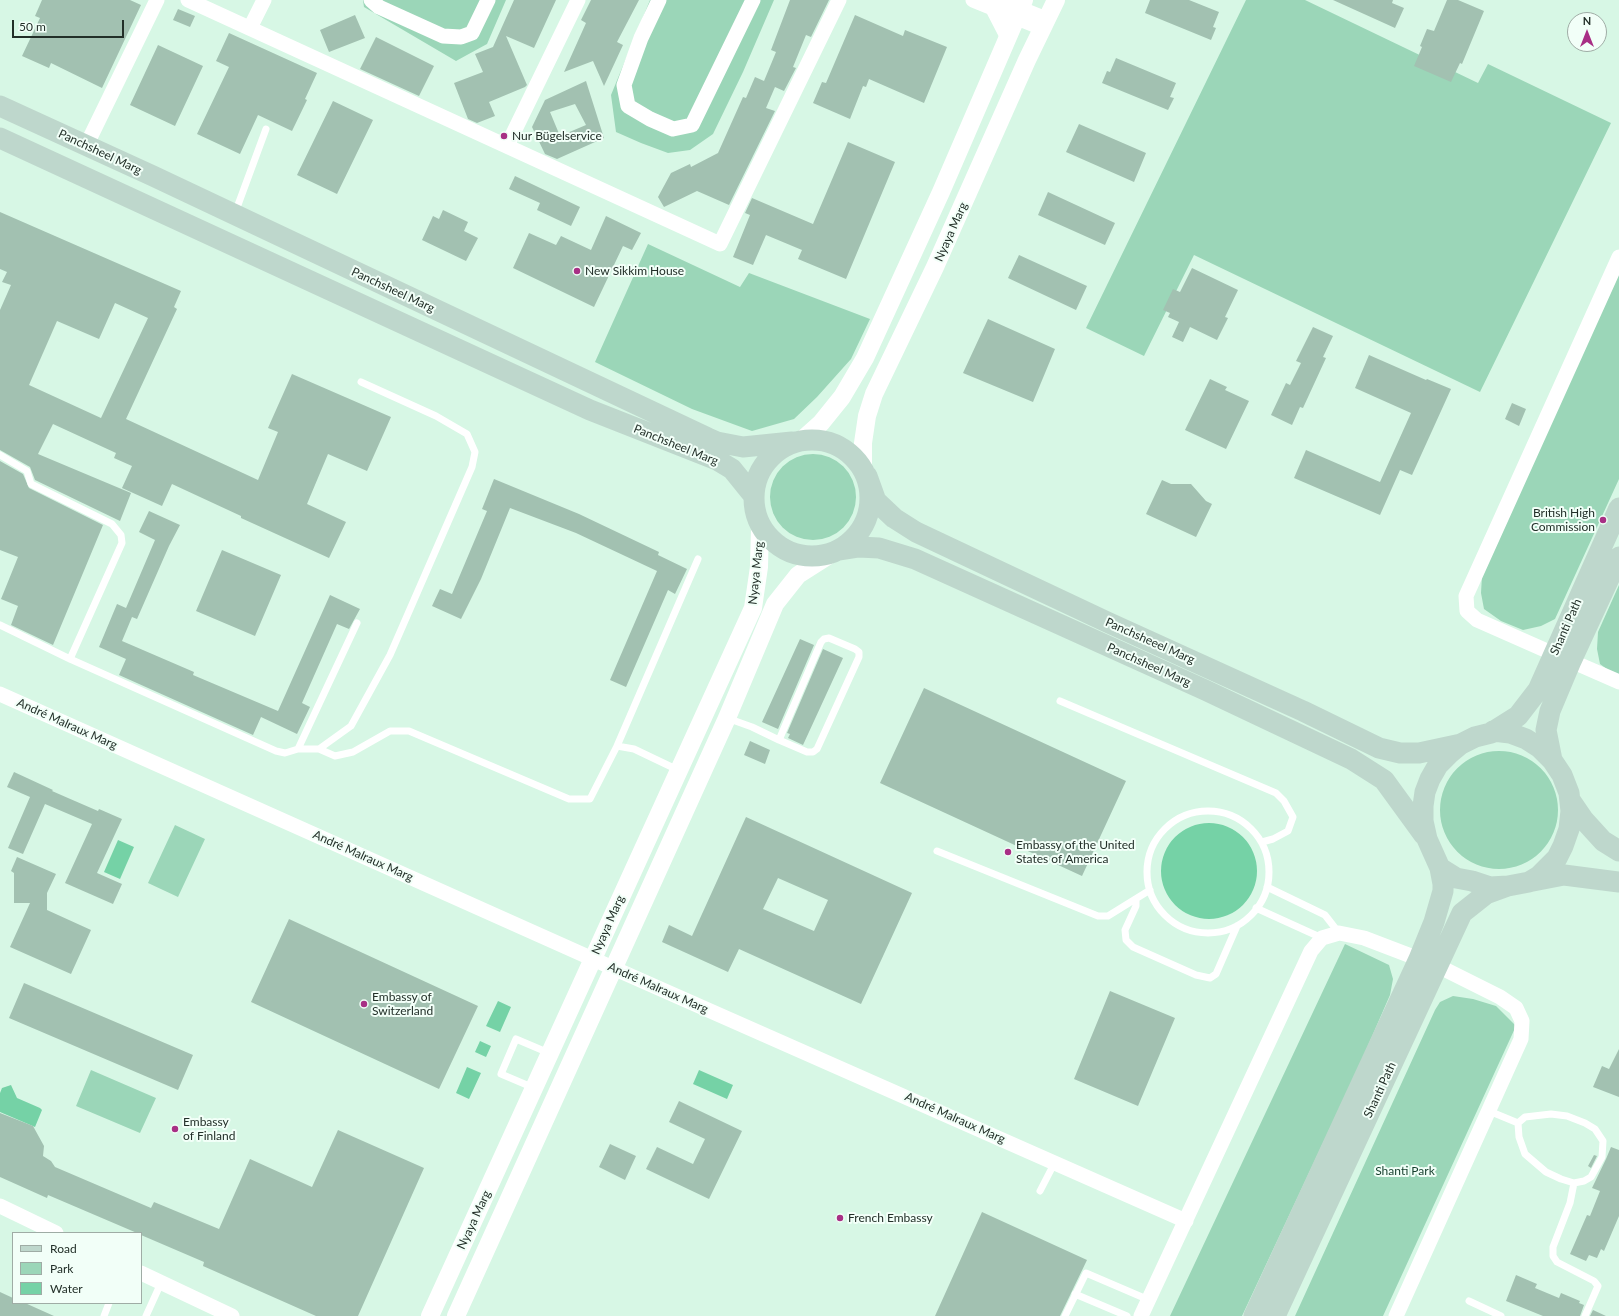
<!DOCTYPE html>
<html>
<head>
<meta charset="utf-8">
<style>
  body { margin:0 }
  #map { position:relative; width:1619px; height:1316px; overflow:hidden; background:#d7f7e5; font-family:Lato,sans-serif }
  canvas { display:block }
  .legend { position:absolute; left:12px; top:1232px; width:130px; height:72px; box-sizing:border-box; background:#f2fff8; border:1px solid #9faca5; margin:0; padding:5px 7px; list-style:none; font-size:12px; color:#222f28 }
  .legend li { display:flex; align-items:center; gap:8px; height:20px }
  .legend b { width:20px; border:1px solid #9faca5 }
  .north { position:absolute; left:1567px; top:12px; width:40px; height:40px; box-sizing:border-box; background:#f2fff8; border:1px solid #9faca5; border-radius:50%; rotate:0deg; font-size:11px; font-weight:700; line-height:16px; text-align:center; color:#222f28 }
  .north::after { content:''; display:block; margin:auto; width:14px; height:18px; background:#a82f85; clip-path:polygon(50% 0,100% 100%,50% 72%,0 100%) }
  .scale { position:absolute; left:12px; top:20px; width:112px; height:18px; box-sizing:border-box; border:2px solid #222f28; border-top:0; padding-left:5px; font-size:12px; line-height:14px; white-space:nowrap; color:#222f28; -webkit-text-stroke:3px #f2fff8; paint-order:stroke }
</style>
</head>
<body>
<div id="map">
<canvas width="1619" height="1316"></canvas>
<ul class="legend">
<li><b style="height:5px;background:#bed7cc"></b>Road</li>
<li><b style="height:11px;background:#9bd6b8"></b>Park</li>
<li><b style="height:11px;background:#75d2a6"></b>Water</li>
</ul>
<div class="north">N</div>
<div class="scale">50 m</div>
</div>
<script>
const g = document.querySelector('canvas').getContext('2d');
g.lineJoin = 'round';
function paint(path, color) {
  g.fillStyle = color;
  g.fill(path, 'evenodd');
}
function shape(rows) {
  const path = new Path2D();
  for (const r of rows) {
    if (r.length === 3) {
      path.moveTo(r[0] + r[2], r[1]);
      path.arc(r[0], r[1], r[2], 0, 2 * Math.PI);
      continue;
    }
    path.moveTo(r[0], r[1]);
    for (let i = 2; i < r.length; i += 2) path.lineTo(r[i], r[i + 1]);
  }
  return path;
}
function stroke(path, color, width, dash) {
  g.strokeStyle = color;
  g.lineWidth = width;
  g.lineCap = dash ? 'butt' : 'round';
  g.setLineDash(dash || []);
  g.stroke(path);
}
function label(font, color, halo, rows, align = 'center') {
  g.font = font + ' Lato,sans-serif';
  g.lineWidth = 4;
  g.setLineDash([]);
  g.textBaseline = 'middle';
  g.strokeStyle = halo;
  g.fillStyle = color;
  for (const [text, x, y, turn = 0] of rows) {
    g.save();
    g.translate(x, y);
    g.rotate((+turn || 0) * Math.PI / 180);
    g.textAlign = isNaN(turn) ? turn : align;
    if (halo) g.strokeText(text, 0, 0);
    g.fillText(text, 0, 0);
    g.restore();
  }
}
const green = shape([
  [363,0,506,0,487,44,456,61,364,7],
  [650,0,774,0,743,72,713,134,690,150,668,153,641,143,616,132,611,95],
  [1246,0,1305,0,1478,83,1488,64,1611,123,1480,392,1194,255,1144,356,1086,328],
  [648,244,740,287,749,273,870,319,851,359,817,397,794,419,752,431,692,409,595,362],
  [1619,272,1619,479,1555,619,1541,626,1523,630,1501,621,1484,609,1481,593,1482,576],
  [813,497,43],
  [1619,585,1619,678,1600,664,1597,649,1598,632],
  [1499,810,59],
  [175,825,205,839,178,897,148,883],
  [1345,944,1389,965,1393,979,1390,995,1360,1064,1242,1316,1170,1316],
  [1453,996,1473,999,1496,1006,1516,1026,1383,1316,1295,1316,1435,1010,1440,1002],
  [91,1070,156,1098,140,1133,76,1106]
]);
const water = shape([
  [1209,871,48],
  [118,840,134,847,120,879,104,872],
  [498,1001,511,1007,500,1032,486,1026],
  [480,1041,491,1046,486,1057,475,1052],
  [467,1067,481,1073,469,1099,456,1093],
  [699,1070,733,1085,727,1099,693,1084],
  [11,1085,17,1098,40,1108,42,1110,35,1127,0,1112,0,1093,2,1088]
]);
const building = shape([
  [42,0,130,0,141,5,102,88,51,63,49,68,22,56,40,18,35,16],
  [514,0,556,0,534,48,506,36,527,85,525,87,489,102,495,116,477,123,468,119,454,83,483,72,475,54,493,47],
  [591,0,639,0,617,42,623,45,604,86,593,61,564,72,586,23,581,20],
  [790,0,829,0,811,37,806,35,793,67,796,68,784,91,775,87,766,108,775,111,729,205,697,191,664,207,658,197,671,173,690,164,691,167,718,153,743,97,746,98,755,77,764,81,776,52,771,50],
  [1150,0,1189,0,1219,12,1213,27,1216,28,1211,40,1145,13],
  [1333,0,1393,0,1392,3,1404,8,1395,28],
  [1447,0,1458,0,1484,11,1462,64,1460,63,1451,82,1414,66,1422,47,1420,46,1427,29,1434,31],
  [178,9,195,16,190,27,173,20],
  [355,15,365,38,329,52,320,30],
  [855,15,903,36,905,30,947,47,924,103,869,79,866,87,863,86,850,119,813,103,822,82,826,83],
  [229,33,317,73,305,99,307,100,292,131,258,115,240,154,197,134,229,67,216,61],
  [376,37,434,66,419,96,360,69],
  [158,45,203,66,175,126,130,105],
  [1116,58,1176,83,1170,97,1174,98,1168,110,1102,83,1107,71,1110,72],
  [586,81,604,138,557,159,545,154,532,127,545,100],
  [575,104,586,125,560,136,550,112],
  [333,101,373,120,337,194,297,175],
  [1079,124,1146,153,1134,182,1066,152],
  [848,142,895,162,846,279,798,259,802,250,766,235,753,265,733,257,750,215,745,213,752,198,813,224],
  [515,176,580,207,571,226,537,210,540,203,509,189],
  [1048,192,1115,223,1105,245,1038,215],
  [443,210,468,222,464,231,478,238,466,261,422,240,433,216,439,219],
  [0,212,181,291,174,307,177,309,126,419,258,480,278,432,268,428,292,374,391,417,367,471,328,454,307,504,346,522,329,558,241,518,241,516,172,484,162,506,122,488,132,466,114,458,116,453,53,424,38,454,131,493,120,521,35,480,30,467,0,450,0,310,11,285,2,282,7,272,0,269],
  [115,303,148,318,101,418,29,385,57,321,99,339],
  [606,216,641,233,632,250,623,246,594,307,513,268,529,233,556,245,561,236,591,250],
  [1019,255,1087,286,1076,310,1008,278],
  [1192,268,1238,290,1225,317,1228,318,1217,340,1190,327,1183,342,1172,337,1179,322,1168,317,1170,313,1163,310,1173,289,1180,292],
  [988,319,1055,349,1033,402,963,373],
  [1313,327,1333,336,1323,357,1326,358,1303,408,1300,407,1292,425,1271,415,1286,383,1290,385,1301,363,1296,361],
  [1369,355,1426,380,1427,379,1451,389,1412,475,1400,470,1380,515,1294,478,1306,450,1380,482,1411,413,1355,388],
  [1210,379,1227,387,1225,390,1249,401,1226,449,1185,430],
  [1512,403,1526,409,1519,426,1505,419],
  [0,461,23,474,29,488,103,525,53,645,11,625,18,606,1,599,18,557,0,550],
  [494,479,579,514,659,552,658,555,687,569,675,594,668,590,626,687,610,680,657,571,576,533,510,508,481,579,461,619,432,606,440,589,452,594,487,511,482,509],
  [1162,480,1171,484,1191,484,1206,501,1212,504,1196,537,1146,514],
  [149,511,180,525,169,546,137,619,132,617,122,641,194,672,193,675,278,711,330,595,360,609,349,629,337,624,302,703,310,707,297,734,261,717,253,735,119,675,126,659,99,647,117,604,126,608,155,540,139,532],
  [222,550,281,575,255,636,196,611],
  [800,639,814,645,778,729,762,722],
  [823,649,843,658,803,745,788,738,790,734,787,733],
  [924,688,1126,781,1082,876,880,783],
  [750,741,770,750,765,764,744,755],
  [14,772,53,790,52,791,68,798,98,811,99,809,122,819,97,873,122,884,113,904,65,883,92,824,45,804,23,854,8,848,30,797,7,787],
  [746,817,912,893,861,1004,739,949,728,972,662,942,669,925,692,936],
  [778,878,828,900,814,931,763,909],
  [17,857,56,874,47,893,47,910,91,930,71,974,10,947,30,903,14,903,14,873,11,871],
  [289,919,478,1006,439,1089,251,1002],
  [24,983,193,1055,178,1090,9,1018],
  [1110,991,1175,1018,1138,1106,1074,1079],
  [1619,1049,1619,1097,1593,1087,1602,1066,1609,1069],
  [679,1101,742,1131,709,1199,646,1169,657,1147,693,1164,705,1139,669,1122],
  [0,1113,33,1126,44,1146,43,1156,51,1161,55,1167,151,1208,154,1202,219,1229,250,1159,312,1187,338,1130,424,1168,358,1316,316,1316,203,1266,204,1262,141,1235,141,1233,137,1233,48,1195,47,1198,0,1177],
  [610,1144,636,1156,625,1180,599,1167],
  [1611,1147,1619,1150,1619,1216,1604,1251,1601,1249,1597,1258,1589,1255,1586,1261,1570,1254,1587,1215,1590,1216,1600,1191,1592,1188,1606,1159],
  [1594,1155,1597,1156,1591,1168,1588,1166],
  [982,1212,1087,1260,1060,1316,935,1316],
  [1516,1275,1537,1284,1535,1288,1559,1298,1561,1293,1580,1301,1579,1303,1584,1305,1580,1316,1543,1316,1506,1301],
  [0,1292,13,1298,13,1303,25,1303,54,1316,0,1316],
  [1593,1310,1606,1316,1590,1316]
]);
const service = shape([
  [235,213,266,129],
  [0,455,27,471,31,484,112,524,121,535,122,543,70,659,276,751,285,753,298,749,357,623],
  [0,625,70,659],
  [1060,701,1276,793,1284,801,1293,817,1288,831,1273,839,1262,842],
  [727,718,752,727,779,740,807,752,813,752,817,749,859,657,859,652,855,649,829,638,824,639,821,642,779,740],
  [617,746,698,559],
  [298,749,319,749,351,726,390,655,472,467,475,452,467,434,436,416,361,382],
  [319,749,335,756,353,752,390,731,409,731,569,799,590,799,617,746,634,749,678,770],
  [1208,872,61],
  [937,851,1098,916,1108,916,1150,890],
  [1267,887,1325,915,1339,933],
  [1136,900,1136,906,1125,930,1126,940,1133,947,1196,975,1210,978,1216,974,1237,926],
  [1256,908,1322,938],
  [534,1088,501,1074,516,1039,549,1053],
  [1489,1111,1518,1123],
  [1551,1114,1567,1116,1585,1123,1595,1129,1603,1141,1602,1157,1591,1177,1584,1181,1574,1183,1561,1179,1546,1172,1525,1154,1519,1137,1518,1123,1525,1117,1551,1114],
  [1574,1183,1570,1203,1553,1247,1553,1256,1557,1262,1594,1281,1598,1286,1585,1316],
  [1040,1191,1055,1162],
  [1075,1294,1127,1316],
  [1469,1301,1501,1316],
  [104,1316,109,1303],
  [146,1316,161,1283],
  [1065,1316,1086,1273,1149,1300]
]);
const minor = shape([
  [188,0,720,244,839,0],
  [371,0,379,7,443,36,461,37,472,33,488,0],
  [659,0,641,38,624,85,628,106,650,119,673,129,692,125,753,0],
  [973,0,1042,28],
  [999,0,1046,19],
  [993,9,1008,38],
  [250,28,264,0],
  [86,146,157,0],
  [507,146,578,0],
  [1554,654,1477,620,1467,611,1466,596,1619,257],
  [1571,661,1619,682],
  [0,694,613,968,1186,1221],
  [0,1206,56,1233],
  [141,1273,232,1316],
  [1141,1316,1311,951,1322,938,1339,933,1364,938,1419,959],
  [1396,1316,1521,1039,1522,1021,1516,1008,1500,997,1438,966]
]);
const tertiary = shape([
  [802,440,821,423,842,397,865,358,941,192,1024,0],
  [863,468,863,443,867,416,874,394,935,267,1027,60,1056,0],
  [430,1316,753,608,759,567,760,527],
  [456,1316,727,718,775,604,798,575,831,554]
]);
const secondary = shape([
  [0,106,153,176,708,438,717,442,743,447,792,442],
  [0,138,590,410,717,460,732,469,753,495],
  [812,498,58],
  [867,476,876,501,894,518,916,532,1107,622,1303,711,1379,748,1400,753,1419,753,1461,744],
  [840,550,859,547,879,548,915,559,1205,690,1351,759,1384,780,1424,835],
  [1552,760,1546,730,1550,711,1571,661,1619,557],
  [1570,800,1583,819,1603,841,1619,851],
  [1440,868,1456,878,1472,881,1490,887,1508,886,1529,882,1539,876,1557,858,1563,846,1569,829,1571,811,1569,793,1562,775,1552,760,1540,748,1526,739,1510,733,1493,731],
  [1533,881,1564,875,1619,882],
  [1254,1316,1419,959,1434,922,1443,891,1443,884,1440,868,1427,839,1423,821,1423,806,1425,792,1430,779,1438,765,1449,754,1461,744,1475,737,1491,733,1518,716,1538,690,1619,508],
  [1275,1316,1462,913,1486,894,1508,886]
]);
const markers = [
  [504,136,4,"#a82f85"],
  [577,271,4,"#a82f85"],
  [1603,520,4,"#a82f85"],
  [1008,852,4,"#a82f85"],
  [364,1004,4,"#a82f85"],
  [175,1129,4,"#a82f85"],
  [840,1218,4,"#a82f85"]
];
const poiNames = [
  ["Nur Bügelservice",512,136],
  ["New Sikkim House",585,271],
  ["British High",1595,513,"right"],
  ["Commission",1595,527,"right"],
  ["Embassy of the United",1016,845],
  ["States of America",1016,859],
  ["Embassy of",372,997],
  ["Switzerland",372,1011],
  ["Embassy",183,1122],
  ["of Finland",183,1136],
  ["French Embassy",848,1218]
];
const streetNames = [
  ["Panchsheel Marg",100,152,25],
  ["Nyaya Marg",951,232,-66],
  ["Panchsheel Marg",393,290,25],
  ["Panchsheel Marg",676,445,22],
  ["Nyaya Marg",756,573,-84],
  ["Shanti Path",1566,627,-66],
  ["Panchsheeel Marg",1150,641,24],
  ["Panchsheel Marg",1149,665,24],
  ["André Malraux Marg",67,724,24],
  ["André Malraux Marg",363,856,24],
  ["Nyaya Marg",608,925,-66],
  ["André Malraux Marg",658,988,24],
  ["Shanti Path",1380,1090,-65],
  ["André Malraux Marg",955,1118,24],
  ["Nyaya Marg",474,1220,-65]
];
const parkNames = [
  ["Shanti Park",1405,1171]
];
paint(green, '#9bd6b8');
paint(water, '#75d2a6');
paint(building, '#a2c1b1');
stroke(service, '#fff', 7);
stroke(minor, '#fff', 15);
stroke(tertiary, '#fff', 18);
stroke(secondary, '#bed7cc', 21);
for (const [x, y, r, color] of markers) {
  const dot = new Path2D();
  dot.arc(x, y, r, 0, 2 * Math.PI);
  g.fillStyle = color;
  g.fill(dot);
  stroke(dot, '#f2fff8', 1.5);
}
label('12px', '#222f28', '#f2fff8', poiNames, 'left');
label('12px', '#222f28', '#f2fff8', streetNames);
label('12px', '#143d2b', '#f2fff8', parkNames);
</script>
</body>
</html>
